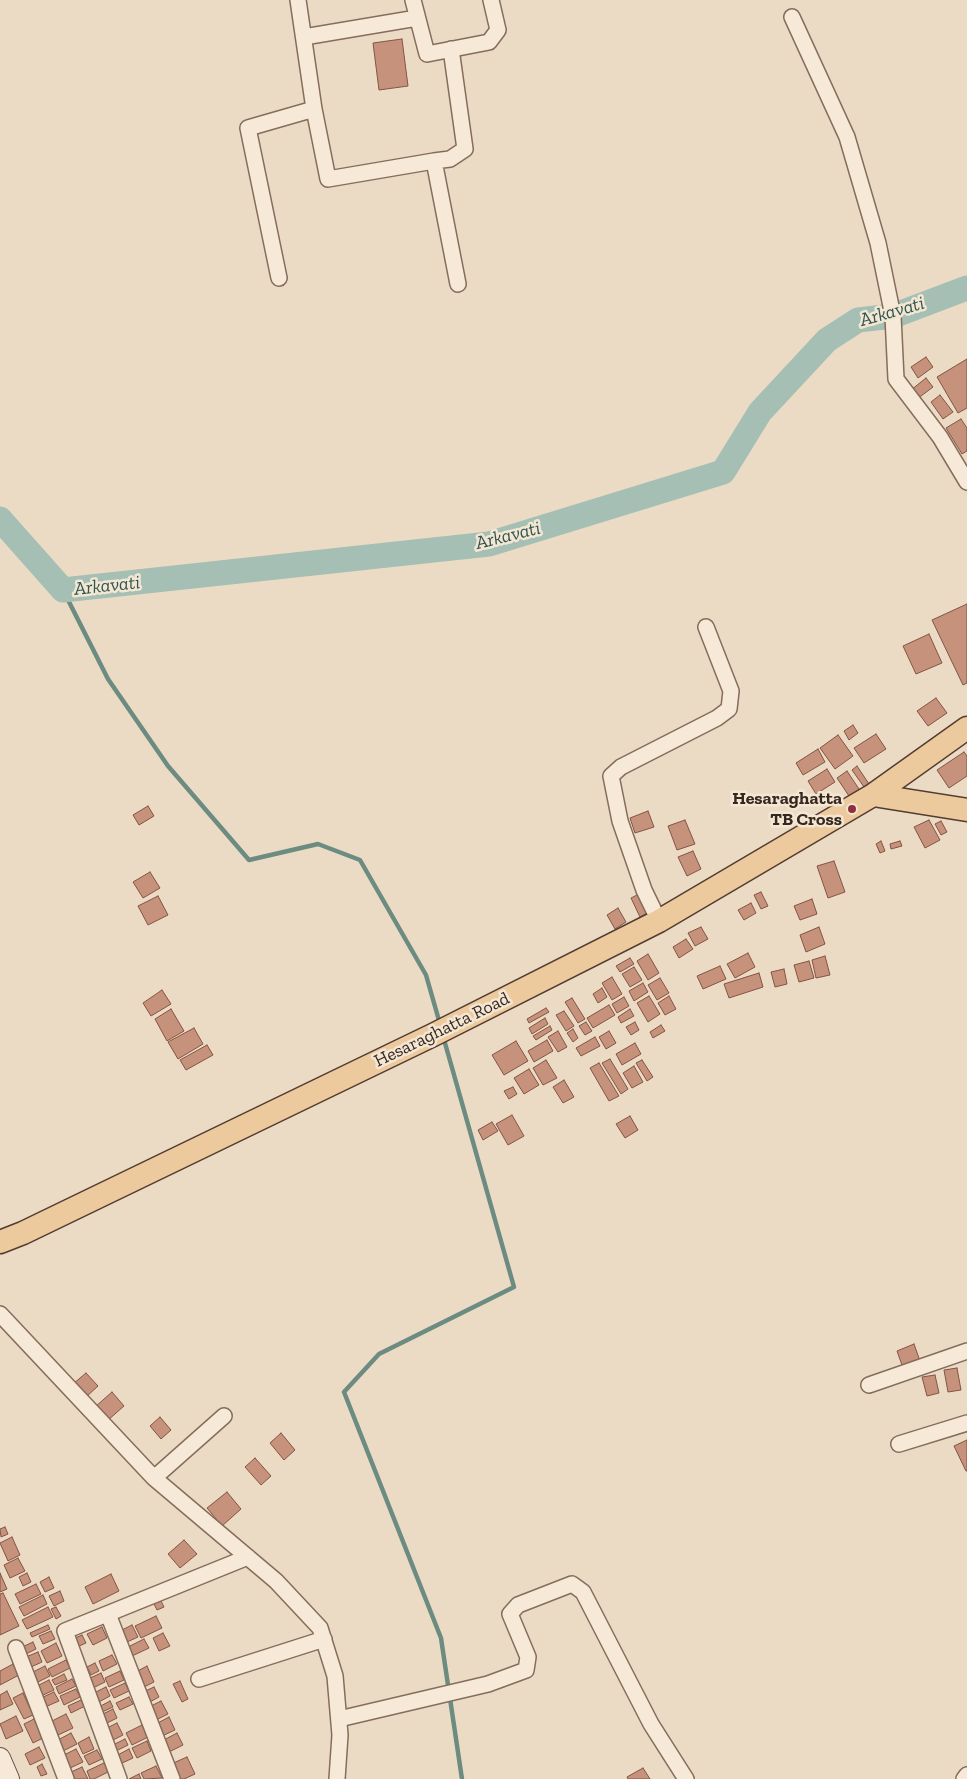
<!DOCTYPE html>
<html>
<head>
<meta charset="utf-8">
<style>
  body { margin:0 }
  canvas { display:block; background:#ebdbc4 }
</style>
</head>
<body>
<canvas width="967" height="1779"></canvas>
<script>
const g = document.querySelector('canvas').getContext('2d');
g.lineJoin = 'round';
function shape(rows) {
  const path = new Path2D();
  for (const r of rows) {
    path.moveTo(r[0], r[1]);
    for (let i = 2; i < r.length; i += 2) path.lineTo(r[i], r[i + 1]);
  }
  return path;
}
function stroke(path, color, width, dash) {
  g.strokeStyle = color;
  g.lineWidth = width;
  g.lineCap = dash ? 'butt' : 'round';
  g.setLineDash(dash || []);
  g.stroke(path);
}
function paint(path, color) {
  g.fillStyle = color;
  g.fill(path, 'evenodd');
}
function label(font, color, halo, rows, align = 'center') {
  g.font = font + ' "Zilla Slab",serif';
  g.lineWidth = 5;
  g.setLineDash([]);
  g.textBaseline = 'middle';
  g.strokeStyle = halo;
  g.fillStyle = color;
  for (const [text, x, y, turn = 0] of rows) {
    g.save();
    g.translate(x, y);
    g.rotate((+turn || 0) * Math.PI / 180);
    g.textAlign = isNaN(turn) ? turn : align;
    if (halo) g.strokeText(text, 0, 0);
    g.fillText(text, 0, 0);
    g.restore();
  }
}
const stream = shape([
  [63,590,108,679,168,766,249,860,318,844,360,860,426,975,440,1024],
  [443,1036,514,1287,379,1354,344,1392,441,1638,462,1779]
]);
const river = shape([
  [0,519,63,590,489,544,723,472,760,412,827,340,858,320,893,316,967,288]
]);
const building = shape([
  [402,39,408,86,379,90,373,43,402,39],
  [926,357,933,367,918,378,911,367,926,357],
  [967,359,967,408,958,413,937,377,967,359],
  [926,378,933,387,917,399,911,390,926,378],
  [940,395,953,412,943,419,931,402,940,395],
  [961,419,967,428,967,451,962,454,946,428,961,419],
  [967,604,967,683,963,685,932,620,967,604],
  [929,634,942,663,916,674,903,646,929,634],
  [936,698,947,713,928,726,917,711,936,698],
  [853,725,858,733,849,740,844,731,853,725],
  [876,734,886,749,864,763,854,748,876,734],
  [838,735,853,756,835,769,820,748,838,735],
  [818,749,825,762,803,775,796,763,818,749],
  [964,752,967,756,967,776,949,788,937,770,964,752],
  [857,766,869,784,864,787,852,770,857,766],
  [827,769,835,782,816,794,808,781,827,769],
  [847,771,861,792,851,799,837,778,847,771],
  [148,806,154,816,139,825,133,815,148,806],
  [648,811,654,827,635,833,630,818,648,811],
  [685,820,695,844,677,850,668,826,685,820],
  [929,820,940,840,925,848,914,827,929,820],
  [941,821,947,832,941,835,935,824,941,821],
  [881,841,885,851,880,853,876,844,881,841],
  [900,841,902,846,891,849,890,844,900,841],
  [693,851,701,869,687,876,678,857,693,851],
  [834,861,845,892,828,898,817,866,834,861],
  [150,872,160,888,143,898,133,882,150,872],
  [761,892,768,906,761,909,754,895,761,892],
  [639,894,648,913,640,917,631,898,639,894],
  [158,896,168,915,148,925,138,906,158,896],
  [812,899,817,914,800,920,794,906,812,899],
  [751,903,756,913,744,920,738,910,751,903],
  [618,908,626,922,615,929,607,915,618,908],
  [701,927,708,939,695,946,688,933,701,927],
  [819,927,825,944,806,952,800,935,819,927],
  [686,939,693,949,679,958,673,947,686,939],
  [748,953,755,967,735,978,727,964,748,953],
  [648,954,659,973,648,980,637,961,648,954],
  [825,956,830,975,816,978,812,960,825,956],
  [630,958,634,964,620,972,616,966,630,958],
  [809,961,814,978,799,982,794,965,809,961],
  [720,966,726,979,703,989,697,976,720,966],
  [634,967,642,980,630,987,622,974,634,967],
  [784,969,787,984,775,987,771,972,784,969],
  [759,973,763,987,729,998,724,984,759,973],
  [612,977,622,994,612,1000,602,983,612,977],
  [660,978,669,993,657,1000,648,985,660,978],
  [643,983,648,992,634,1001,629,991,643,983],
  [602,988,607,997,598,1003,593,994,602,988],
  [162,990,171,1004,151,1016,143,1003,162,990],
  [649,996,660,1014,648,1022,637,1003,649,996],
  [669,996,676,1009,665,1015,658,1003,669,996],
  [624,997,629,1006,617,1013,612,1004,624,997],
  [572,998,585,1019,578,1023,565,1002,572,998],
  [609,1005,615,1015,593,1028,587,1018,609,1005],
  [546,1008,549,1012,529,1023,527,1019,546,1008],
  [171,1009,184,1031,167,1041,155,1019,171,1009],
  [630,1009,634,1016,621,1023,618,1017,630,1009],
  [564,1011,574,1026,566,1031,556,1015,564,1011],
  [545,1018,548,1024,532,1034,529,1028,545,1018],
  [586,1022,592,1031,585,1035,579,1026,586,1022],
  [635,1022,639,1030,631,1035,626,1027,635,1022],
  [661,1025,665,1031,653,1038,650,1032,661,1025],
  [550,1026,552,1030,536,1040,533,1036,550,1026],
  [194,1028,203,1044,178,1059,168,1042,194,1028],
  [573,1029,578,1038,573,1042,567,1033,573,1029],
  [558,1031,567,1047,558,1052,548,1037,558,1031],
  [609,1031,616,1043,606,1049,599,1037,609,1031],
  [595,1037,600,1046,581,1056,576,1048,595,1037],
  [547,1040,553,1051,534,1062,528,1051,547,1040],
  [516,1041,528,1061,504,1075,492,1055,516,1041],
  [635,1043,641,1054,622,1065,616,1054,635,1043],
  [207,1045,213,1055,186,1070,180,1060,207,1045],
  [610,1059,628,1089,621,1094,602,1063,610,1059],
  [546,1060,557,1078,543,1085,533,1068,546,1060],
  [642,1060,653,1077,647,1081,636,1063,642,1060],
  [599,1063,619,1096,609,1101,590,1068,599,1063],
  [634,1066,643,1082,632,1088,623,1073,634,1066],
  [529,1069,539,1085,524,1094,514,1078,529,1069],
  [564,1080,574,1097,563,1103,553,1087,564,1080],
  [513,1087,517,1094,509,1099,504,1091,513,1087],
  [512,1115,524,1136,508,1145,496,1124,512,1115],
  [630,1116,638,1130,625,1138,616,1124,630,1116],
  [492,1122,498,1131,483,1140,478,1130,492,1122],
  [914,1344,920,1361,903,1368,897,1351,914,1344],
  [957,1368,961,1390,948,1392,944,1370,957,1368],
  [86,1373,98,1386,85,1398,73,1384,86,1373],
  [935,1375,939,1393,927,1396,922,1377,935,1375],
  [112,1392,124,1406,107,1421,95,1407,112,1392],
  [160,1417,171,1430,161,1439,150,1426,160,1417],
  [281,1433,295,1450,284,1460,270,1443,281,1433],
  [967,1440,967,1471,966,1471,954,1446,967,1440],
  [255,1458,271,1476,261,1485,245,1467,255,1458],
  [227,1492,241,1509,222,1526,207,1508,227,1492],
  [5,1527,8,1534,1,1537,0,1529,5,1527],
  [12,1537,20,1555,8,1561,0,1543,12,1537],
  [184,1540,197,1554,180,1568,168,1554,184,1540],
  [18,1558,25,1571,10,1578,4,1565,18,1558],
  [0,1573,7,1589,0,1592,0,1573],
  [27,1573,31,1582,23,1586,19,1577,27,1573],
  [111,1574,119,1591,93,1604,85,1587,111,1574],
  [49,1577,54,1588,45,1592,40,1582,49,1577],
  [36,1584,41,1594,20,1604,15,1594,36,1584],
  [60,1591,64,1601,54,1606,49,1596,60,1591],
  [3,1593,19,1626,0,1635,0,1594,3,1593],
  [43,1595,47,1604,24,1616,19,1607,43,1595],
  [160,1599,164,1607,157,1610,153,1602,160,1599],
  [48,1607,53,1617,27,1629,22,1620,48,1607],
  [56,1607,61,1616,56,1619,51,1609,56,1607],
  [156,1616,162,1628,141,1638,135,1626,156,1616],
  [48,1625,50,1629,32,1637,30,1633,48,1625],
  [132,1625,138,1637,127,1642,122,1630,132,1625],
  [102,1627,107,1638,93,1645,87,1634,102,1627],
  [51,1631,55,1639,43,1644,39,1636,51,1631],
  [163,1633,170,1646,159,1651,153,1638,163,1633],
  [82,1635,86,1643,77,1647,73,1639,82,1635],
  [144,1639,149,1648,132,1656,128,1647,144,1639],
  [33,1642,36,1649,24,1655,20,1648,33,1642],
  [56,1643,62,1656,47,1663,41,1651,56,1643],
  [38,1652,42,1662,31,1667,26,1657,38,1652],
  [112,1655,117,1664,103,1671,99,1661,112,1655],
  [66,1660,70,1668,52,1677,48,1669,66,1660],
  [95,1663,99,1671,91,1675,87,1667,95,1663],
  [13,1664,19,1675,0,1685,0,1671,13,1664],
  [45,1666,50,1676,38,1682,33,1672,45,1666],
  [147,1666,154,1682,142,1688,134,1673,147,1666],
  [120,1671,124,1680,109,1687,105,1678,120,1671],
  [101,1673,105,1682,91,1689,86,1680,101,1673],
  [64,1674,67,1680,55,1685,52,1680,64,1674],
  [72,1679,76,1686,59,1694,56,1687,72,1679],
  [49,1680,54,1690,41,1696,37,1686,49,1680],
  [180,1681,188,1699,182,1702,173,1684,180,1681],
  [125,1683,129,1691,114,1698,110,1690,125,1683],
  [106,1687,110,1696,97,1703,92,1694,106,1687],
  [154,1687,159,1697,146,1704,141,1693,154,1687],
  [76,1689,80,1697,64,1705,60,1696,76,1689],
  [7,1691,13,1704,0,1710,0,1695,7,1691],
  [54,1692,59,1701,45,1707,41,1698,54,1692],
  [23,1693,33,1715,24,1719,13,1698,23,1693],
  [129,1697,133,1704,120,1710,116,1703,129,1697],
  [81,1700,85,1706,71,1713,68,1706,81,1700],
  [110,1701,113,1707,100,1713,97,1708,110,1701],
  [161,1701,168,1714,154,1721,147,1708,161,1701],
  [113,1709,117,1718,101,1726,97,1717,113,1709],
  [66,1714,73,1728,56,1736,50,1722,66,1714],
  [16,1716,23,1731,6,1739,0,1724,16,1716],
  [169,1717,175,1730,160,1737,154,1725,169,1717],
  [34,1719,43,1738,33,1743,24,1724,34,1719],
  [117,1723,123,1735,111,1741,105,1729,117,1723],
  [142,1725,148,1737,132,1745,126,1733,142,1725],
  [71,1733,77,1744,61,1752,56,1741,71,1733],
  [177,1733,183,1745,167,1753,162,1741,177,1733],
  [89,1737,94,1749,83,1754,78,1743,89,1737],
  [125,1739,128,1745,112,1753,109,1747,125,1739],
  [147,1741,151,1751,137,1758,132,1748,147,1741],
  [39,1747,45,1758,30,1765,25,1754,39,1747],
  [76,1749,83,1762,68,1769,62,1756,76,1749],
  [129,1749,133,1758,118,1765,114,1757,129,1749],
  [97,1750,102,1759,89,1765,84,1756,97,1750],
  [187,1757,195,1774,184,1779,178,1779,171,1764,187,1757],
  [106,1762,110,1771,94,1779,90,1779,87,1771,106,1762],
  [42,1764,47,1774,41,1776,37,1767,42,1764],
  [156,1766,162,1778,144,1779,141,1773,156,1766],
  [82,1767,88,1779,72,1779,69,1773,82,1767],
  [643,1768,650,1779,628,1779,627,1777,643,1768],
  [139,1774,141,1779,129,1779,139,1774]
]);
const street = shape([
  [298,0,314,109,328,179,434,161],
  [413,0,427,54,489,42,498,30,491,0],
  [792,17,847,137,878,243,893,316,896,379,940,437,967,482],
  [304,37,417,18],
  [451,49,465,149,450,159,434,161,458,284],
  [279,278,248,128,314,109],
  [659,921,644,890,620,821,611,776,621,767,717,718,729,709,731,691,706,627],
  [0,1314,154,1478,276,1581,320,1628,335,1676,340,1735,337,1779],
  [869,1385,967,1351],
  [899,1444,967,1423],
  [154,1478,224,1416],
  [108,1614,172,1779],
  [16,1648,66,1779],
  [199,1679,324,1639],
  [339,1719,488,1684,526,1670,528,1657,510,1614,518,1605,572,1584,583,1592,651,1724,686,1779],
  [119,1779,65,1631,248,1557],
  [964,1779,967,1775]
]);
const secondary = shape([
  [0,1758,9,1779]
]);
const primary = shape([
  [873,795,967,810],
  [0,1242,23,1233,433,1035,659,921,873,795,967,728]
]);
const markers = [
  [852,809,5,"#902f3c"]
];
const poiNames = [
  ["Hesaraghatta",842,799],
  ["TB Cross",842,820]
];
const streetNames = [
  ["Hesaraghatta Road",442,1030,-26]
];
const waterNames = [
  ["Arkavati",892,312,-16],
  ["Arkavati",508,536,-14],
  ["Arkavati",107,586,-6]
];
stroke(stream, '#6d8c81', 4.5);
stroke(river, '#a6bfb4', 25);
paint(building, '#c7927c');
stroke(building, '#835443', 1);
stroke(street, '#856d5c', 18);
stroke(secondary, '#674e3f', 22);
stroke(primary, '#533c30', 25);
stroke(street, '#f7e9d7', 15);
stroke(secondary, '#f7e9d7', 20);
stroke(primary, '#ecca9e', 22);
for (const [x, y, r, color] of markers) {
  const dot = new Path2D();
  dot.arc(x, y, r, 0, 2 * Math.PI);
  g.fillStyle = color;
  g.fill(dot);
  stroke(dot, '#f3e6d3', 2);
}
label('bold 18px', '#36271f', '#f3e6d3', poiNames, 'right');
label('18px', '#36271f', '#f3e6d3', streetNames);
label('italic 19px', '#2f554e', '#f3e6d3', waterNames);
</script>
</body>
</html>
